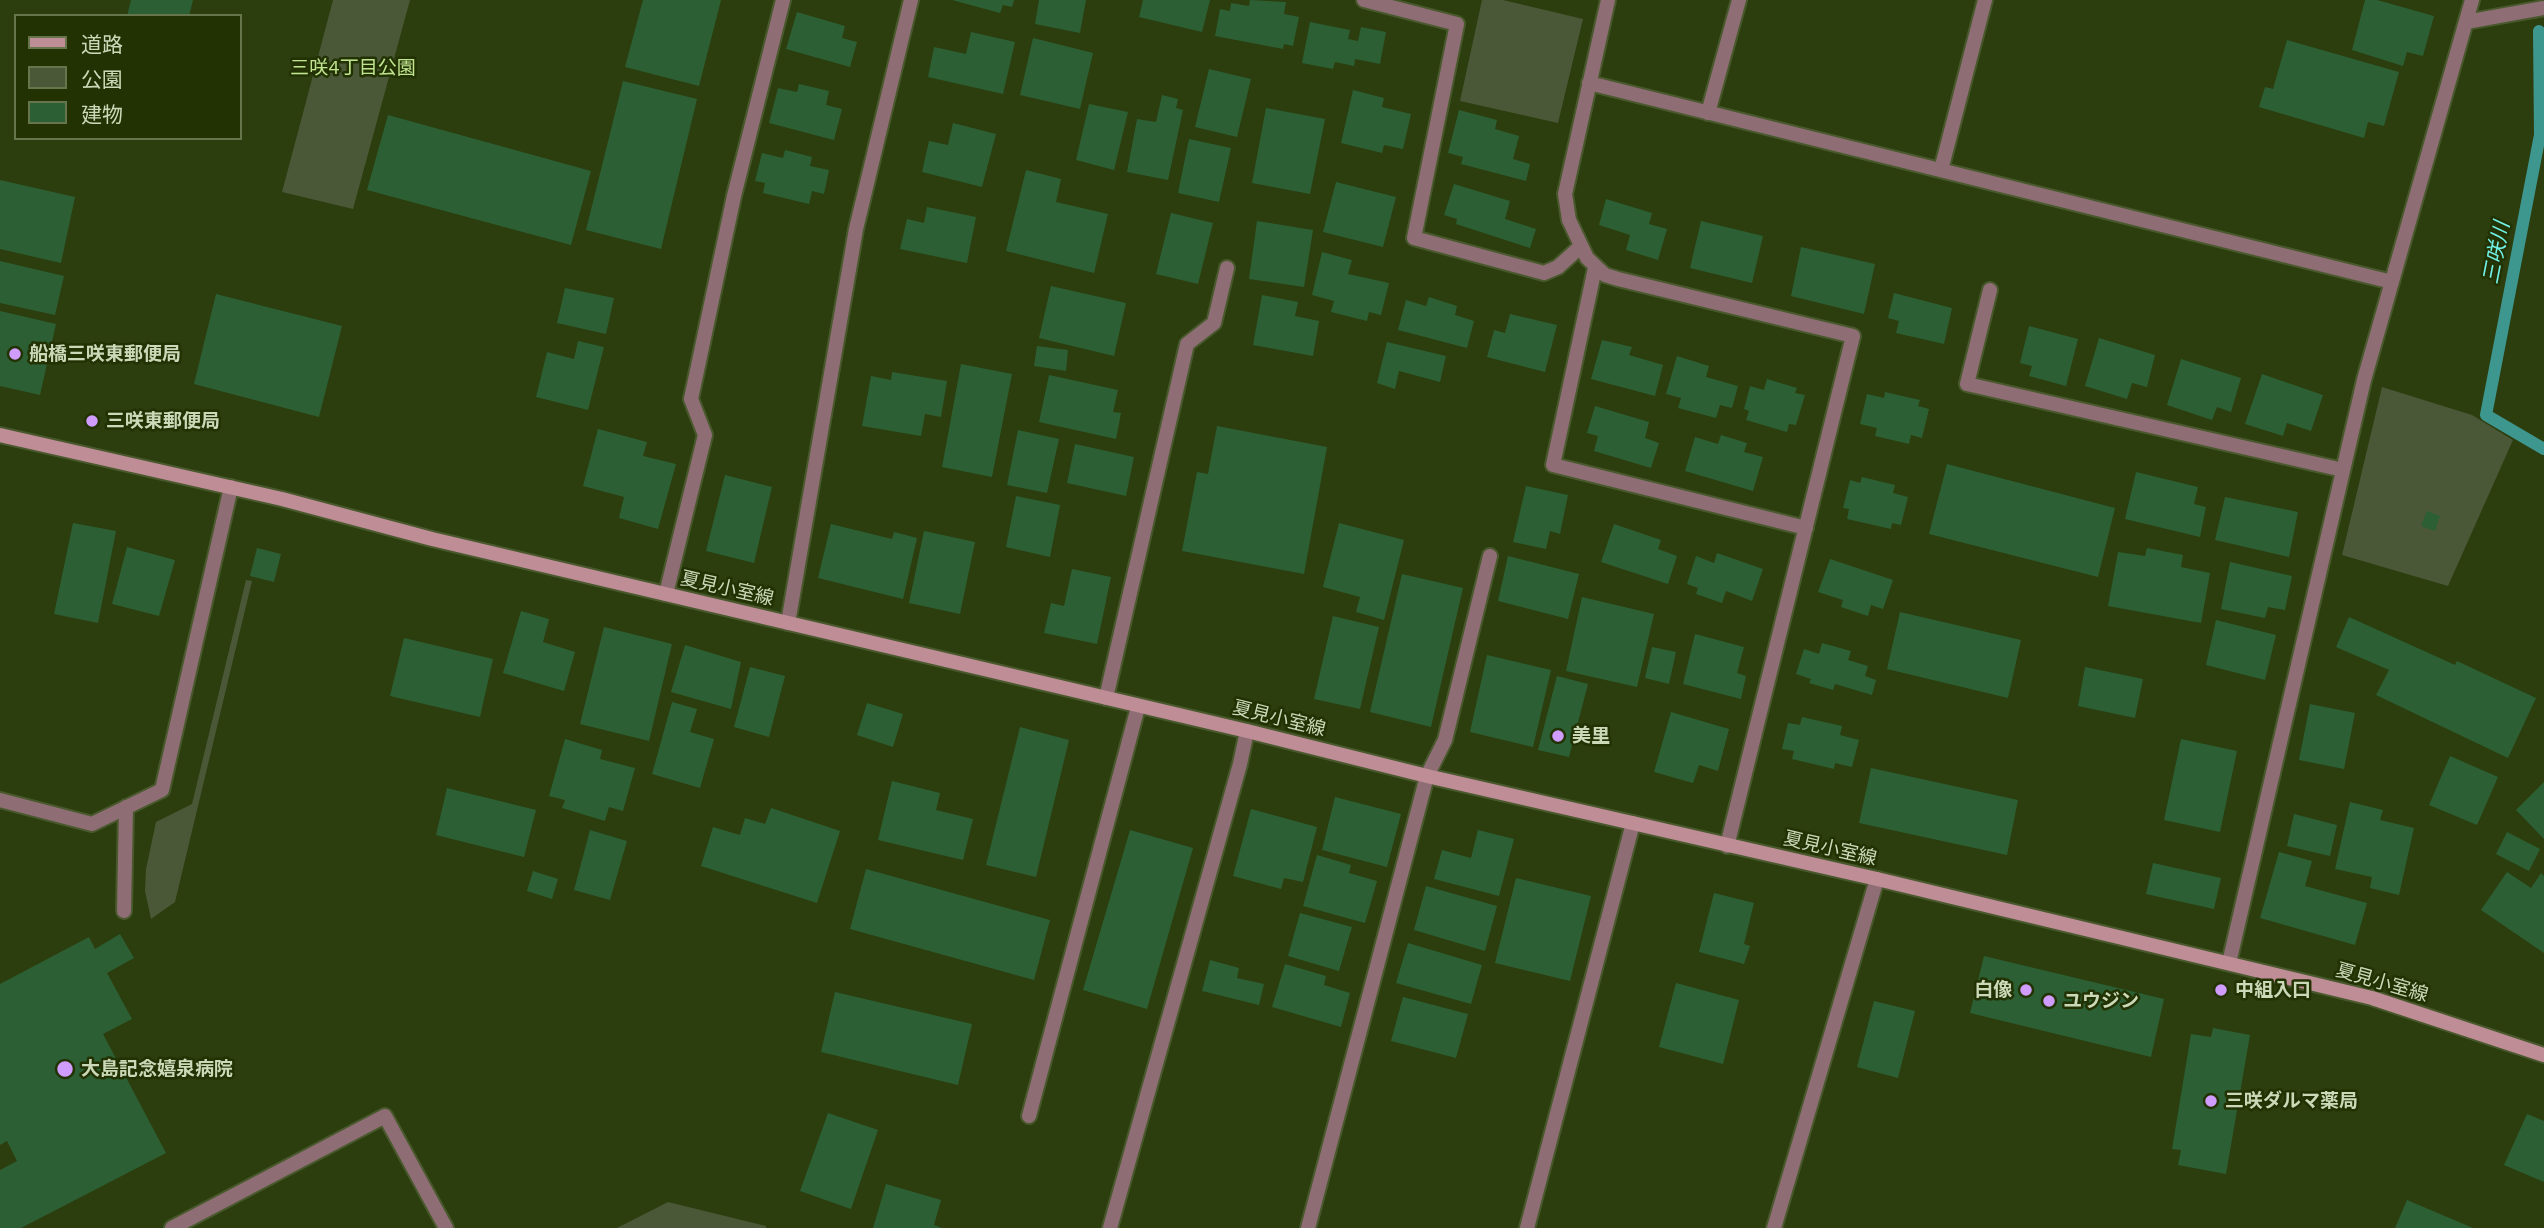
<!DOCTYPE html>
<html>
<head>
<meta charset="utf-8">
<style>
  body { margin:0 }
  #map { position:relative; width:2544px; height:1228px; overflow:hidden; background:#2c3d0e; font-family:"Work Sans","Noto Sans JP",sans-serif }
  canvas { display:block }
  .legend { position:absolute; left:14px; top:14px; width:228px; height:126px; box-sizing:border-box; background:#223203; border:2px solid #66754c; margin:0; padding:9px 12px; list-style:none; font-size:21px; color:#cbd9b9 }
  .legend li { display:flex; align-items:center; gap:14px; height:35px }
  .legend b { width:35px; border:2px solid #66754c }
</style>
</head>
<body>
<div id="map">
<canvas width="2544" height="1228"></canvas>
<ul class="legend">
<li><b style="height:9px;background:#bf8d96"></b>道路</li>
<li><b style="height:19px;background:#4a5837"></b>公園</li>
<li><b style="height:19px;background:#2c6034"></b>建物</li>
</ul>
</div>
<script>
const g = document.querySelector('canvas').getContext('2d');
g.lineJoin = 'round';
function paint(path, color) {
  g.fillStyle = color;
  g.fill(path, 'evenodd');
}
function shape(rows) {
  const path = new Path2D();
  for (const r of rows) {
    path.moveTo(r[0], r[1]);
    for (let i = 2; i < r.length; i += 2) path.lineTo(r[i], r[i + 1]);
  }
  return path;
}
function stroke(path, color, width, dash) {
  g.strokeStyle = color;
  g.lineWidth = width;
  g.lineCap = dash ? 'butt' : 'round';
  g.setLineDash(dash || []);
  g.stroke(path);
}
function label(font, color, halo, rows, align = 'center') {
  g.font = font + ' "Work Sans","Noto Sans JP",sans-serif';
  g.lineWidth = 5;
  g.setLineDash([]);
  g.textBaseline = 'middle';
  g.strokeStyle = halo;
  g.fillStyle = color;
  for (const [text, x, y, turn = 0] of rows) {
    g.save();
    g.translate(x, y);
    g.rotate((+turn || 0) * Math.PI / 180);
    g.textAlign = isNaN(turn) ? turn : align;
    if (halo) g.strokeText(text, 0, 0);
    g.fillText(text, 0, 0);
    g.restore();
  }
}
const green = shape([
  [333,0,410,0,353,209,282,192],
  [1482,0,1503,0,1583,19,1558,123,1460,101],
  [2382,387,2472,415,2513,440,2448,586,2342,555],
  [246,580,252,581,175,902,151,919,145,891,146,869,156,822,192,804],
  [668,1202,766,1226,766,1228,617,1228]
]);
const stream = shape([
  [2539,31,2540,135,2486,415,2544,449]
]);
const building = shape([
  [131,0,193,0,189,16,127,16],
  [643,0,721,0,699,86,625,67],
  [952,0,1014,0,1012,7,1003,5,1000,13],
  [1039,0,1086,0,1080,33,1035,24],
  [1143,0,1210,0,1202,32,1139,17],
  [1250,0,1286,2,1284,14,1299,17,1293,46,1284,44,1283,49,1215,36,1220,9,1230,11,1231,3,1249,6],
  [2365,0,2377,0,2434,16,2423,56,2407,52,2403,66,2352,50],
  [797,12,845,26,842,38,857,42,850,67,786,49],
  [1310,22,1350,30,1348,39,1358,41,1361,27,1386,32,1380,64,1355,59,1354,66,1335,62,1333,69,1302,63],
  [971,32,1015,42,1003,94,928,77,934,47,966,54],
  [1033,38,1093,53,1080,109,1020,95],
  [2287,40,2399,72,2384,126,2368,122,2364,138,2259,107,2265,87,2273,89],
  [1209,69,1251,79,1237,137,1195,127],
  [623,81,697,99,661,249,586,230],
  [799,84,829,91,826,105,842,109,834,140,769,123,778,88,797,92],
  [1353,90,1384,98,1382,107,1411,114,1403,149,1384,145,1382,153,1341,143],
  [1162,95,1178,99,1176,108,1183,110,1168,180,1127,172,1137,119,1156,122],
  [1089,104,1128,112,1114,170,1076,160],
  [1266,108,1325,119,1310,194,1252,183],
  [1459,110,1497,120,1495,129,1519,136,1513,159,1530,164,1526,181,1461,164,1463,157,1448,153],
  [388,115,591,171,571,245,367,190],
  [953,123,996,134,982,187,922,172,929,141,948,145],
  [1189,139,1231,148,1219,202,1178,193],
  [785,150,812,157,810,166,829,170,824,194,812,191,809,204,763,193,765,183,755,181,762,153,783,158],
  [1026,170,1061,179,1056,202,1108,214,1094,273,1006,251],
  [0,180,75,197,61,263,0,249],
  [1336,182,1396,197,1383,247,1323,232],
  [1454,184,1510,201,1505,219,1536,229,1530,248,1456,224,1457,219,1444,215],
  [1606,199,1652,213,1649,224,1667,229,1658,260,1626,250,1630,235,1599,225],
  [927,207,976,217,967,263,900,249,907,219,924,223],
  [1171,213,1213,223,1198,284,1156,274],
  [1257,221,1313,230,1304,287,1249,279],
  [1701,221,1763,236,1752,283,1690,268],
  [1801,247,1875,264,1864,314,1791,296],
  [1322,252,1352,260,1348,274,1389,283,1381,315,1369,312,1367,321,1331,312,1334,301,1312,295],
  [0,261,64,276,55,315,0,303],
  [1051,286,1126,303,1114,356,1039,338],
  [565,288,614,298,606,334,557,323],
  [1894,293,1952,308,1944,344,1896,333,1899,321,1888,318],
  [216,294,342,326,319,417,194,384],
  [1262,295,1298,302,1295,316,1319,321,1313,356,1253,345],
  [1429,297,1457,306,1455,315,1474,321,1467,348,1398,330,1406,300,1426,306],
  [0,311,56,324,40,395,0,386],
  [1510,314,1557,325,1545,372,1487,357,1494,330,1505,333],
  [2029,326,2078,339,2066,386,2029,376,2032,366,2020,363],
  [2099,338,2155,355,2147,387,2132,383,2127,399,2085,386],
  [1602,340,1632,347,1629,355,1663,365,1655,396,1591,379],
  [578,341,604,347,588,410,536,397,547,352,574,359],
  [1387,342,1446,356,1440,382,1399,371,1395,389,1377,383],
  [1037,346,1068,350,1066,371,1034,366],
  [1677,356,1709,366,1706,377,1738,386,1732,408,1720,405,1716,418,1678,408,1681,398,1666,394],
  [2181,359,2241,378,2231,412,2217,407,2212,420,2167,405],
  [961,364,1012,374,992,477,942,467],
  [892,372,947,381,941,417,925,414,921,436,862,426,871,376,891,380],
  [2262,374,2323,395,2311,431,2287,423,2283,436,2245,424],
  [1049,375,1118,390,1113,412,1121,413,1116,439,1039,422],
  [1767,379,1797,388,1795,393,1805,395,1796,425,1789,424,1787,432,1746,420,1749,411,1744,409,1750,386,1764,390],
  [1885,392,1920,400,1918,406,1929,409,1922,438,1911,435,1909,444,1875,436,1877,428,1860,424,1867,394,1884,398],
  [1595,406,1649,422,1645,438,1659,443,1651,468,1594,451,1598,436,1587,433],
  [1217,426,1327,447,1304,574,1182,551,1197,472,1208,474],
  [598,429,647,442,643,456,676,464,658,529,619,518,624,497,583,486],
  [1018,430,1059,439,1047,493,1007,485],
  [1721,435,1747,443,1744,452,1763,457,1753,491,1685,471,1695,437,1718,444],
  [1075,444,1134,457,1126,496,1067,483],
  [1947,464,2115,508,2098,577,1929,534],
  [2136,472,2198,487,2194,504,2206,507,2200,537,2125,519],
  [725,475,772,487,754,563,706,551],
  [1862,477,1895,485,1893,493,1908,497,1901,525,1892,523,1891,529,1847,519,1849,509,1843,508,1850,480,1860,483],
  [1526,486,1568,495,1560,534,1550,531,1546,549,1513,542],
  [1016,496,1060,505,1050,557,1006,547],
  [2225,497,2298,512,2289,557,2215,540],
  [2427,511,2440,516,2435,531,2421,526],
  [73,523,116,531,98,623,54,614],
  [1339,523,1404,540,1384,620,1356,612,1360,597,1323,587],
  [831,524,892,539,894,532,917,538,903,599,818,578],
  [1614,524,1661,540,1658,549,1677,556,1668,584,1601,562],
  [924,531,975,542,960,614,909,603],
  [127,547,175,560,159,616,112,604],
  [257,548,281,554,274,582,250,576],
  [2147,548,2183,555,2181,567,2210,573,2201,623,2108,606,2118,552,2145,556],
  [1717,553,1763,569,1752,601,1726,591,1722,603,1696,594,1698,588,1687,584,1696,556,1714,563],
  [1508,556,1579,574,1568,619,1498,601],
  [1830,559,1893,580,1883,609,1871,605,1868,616,1841,607,1843,600,1818,592],
  [2230,562,2292,576,2285,610,2268,607,2265,618,2221,609],
  [1072,569,1111,577,1097,644,1044,633,1051,603,1064,606],
  [1402,574,1463,588,1431,727,1370,712],
  [1582,597,1654,614,1637,687,1566,671],
  [521,611,549,619,543,642,575,652,564,691,503,673],
  [1900,612,2021,640,2008,698,1887,669],
  [1333,616,1379,627,1360,709,1314,699],
  [2349,617,2455,665,2457,661,2536,698,2508,758,2376,695,2389,670,2336,647],
  [2216,620,2276,635,2265,680,2206,665],
  [604,627,672,644,649,741,580,724],
  [1695,634,1744,647,1737,673,1746,676,1741,699,1683,684],
  [404,638,493,659,480,717,390,696],
  [1822,643,1851,651,1848,660,1868,666,1865,676,1876,680,1872,695,1835,684,1833,690,1809,683,1811,679,1796,674,1804,649,1819,654],
  [685,645,741,662,731,709,671,692],
  [1652,647,1676,652,1669,684,1645,678],
  [1487,655,1551,670,1533,747,1470,732],
  [750,667,785,676,769,737,734,727],
  [2085,667,2143,679,2135,718,2078,706],
  [1557,676,1588,684,1569,757,1538,750],
  [672,702,697,709,690,732,714,739,700,788,652,774],
  [867,703,903,714,893,747,857,735],
  [2310,704,2355,713,2344,769,2299,760],
  [1671,712,1729,729,1718,771,1699,765,1693,783,1654,772],
  [1802,717,1842,726,1840,735,1859,740,1852,767,1835,763,1834,769,1792,759,1794,751,1782,749,1788,723,1800,725],
  [1020,727,1069,740,1036,877,986,865],
  [565,739,602,750,600,759,635,768,623,811,609,807,605,821,562,808,565,800,549,796],
  [2181,739,2237,751,2220,832,2164,820],
  [2450,756,2498,777,2477,825,2429,805],
  [1871,768,2018,800,2007,855,1859,823],
  [892,781,940,793,936,810,973,819,963,860,878,840],
  [2544,782,2544,839,2516,810],
  [447,788,536,810,524,857,436,835],
  [1335,797,1401,814,1387,867,1322,850],
  [2350,802,2383,810,2380,820,2414,828,2399,895,2370,888,2372,877,2335,869],
  [771,808,840,831,817,903,701,866,713,827,740,835,745,818,765,824],
  [1251,809,1317,827,1303,882,1284,878,1281,889,1233,876],
  [2294,814,2337,825,2330,856,2287,846],
  [590,830,627,841,610,900,574,890],
  [1130,830,1193,848,1147,1009,1083,990],
  [1478,830,1514,839,1499,896,1434,879,1442,850,1471,858],
  [2507,832,2540,849,2529,871,2496,854],
  [2279,852,2312,861,2305,886,2367,903,2355,945,2260,918],
  [1317,855,1351,865,1349,873,1377,881,1365,923,1303,906],
  [2153,863,2221,878,2214,909,2146,894],
  [866,869,1050,920,1034,980,850,929],
  [533,871,558,879,552,899,527,891],
  [2507,872,2531,888,2541,873,2544,876,2544,953,2481,910],
  [1516,878,1591,896,1570,981,1495,963],
  [1426,886,1497,906,1485,951,1414,930],
  [1714,893,1754,903,1744,944,1750,946,1744,964,1699,952],
  [1300,913,1352,927,1339,971,1288,956],
  [120,934,134,958,107,973,132,1019,103,1034,166,1153,21,1228,0,1228,0,1170,17,1161,7,1141,0,1145,0,984,89,937,95,949],
  [1408,943,1482,965,1471,1004,1396,983],
  [1984,956,2164,999,2151,1057,1970,1013],
  [1210,960,1239,968,1237,978,1264,984,1259,1005,1202,991],
  [1285,964,1326,976,1324,985,1350,993,1341,1027,1272,1007],
  [1676,983,1739,1000,1723,1064,1659,1047],
  [835,992,972,1024,958,1085,821,1052],
  [1403,997,1468,1014,1456,1058,1391,1041],
  [1874,1001,1915,1011,1898,1078,1857,1067],
  [2213,1028,2250,1035,2226,1174,2178,1165,2181,1150,2172,1149,2191,1034,2211,1037],
  [828,1113,878,1130,851,1209,800,1191],
  [2527,1114,2544,1121,2544,1182,2504,1165],
  [886,1184,941,1200,934,1225,942,1228,873,1228],
  [2407,1200,2473,1228,2395,1228]
]);
const lane = shape([
  [1106,698,1187,344,1214,323,1227,268],
  [124,911,126,807],
  [1029,1116,1138,707],
  [1308,1228,1427,776,1445,740,1490,556],
  [1527,1228,1633,823]
]);
const street = shape([
  [1364,0,1457,24,1414,238,1544,273,1558,267,1580,247],
  [1608,0,1565,194,1569,220,1587,258,1605,275,1618,279,1853,336,1727,846],
  [2466,22,2544,8],
  [1589,83,2392,282],
  [1708,113,1739,0],
  [1941,170,1985,0],
  [1595,268,1553,465,1806,528],
  [1990,290,1967,384,2343,470],
  [666,594,705,435,691,399,734,196,783,0],
  [788,623,856,229,911,0],
  [0,800,92,824,162,790,231,487],
  [2229,963,2364,380,2472,0],
  [172,1228,385,1116,446,1228],
  [1110,1228,1240,764,1247,731],
  [1774,1228,1877,879]
]);
const secondary = shape([
  [0,435,282,499,432,539,1247,731,1427,776,1877,879,2372,998,2544,1055]
]);
const markers = [
  [15,354,7,"#d09dff"],
  [92,421,7,"#d09dff"],
  [1558,736,7,"#d09dff"],
  [2026,990,7,"#d09dff"],
  [2221,990,7,"#d09dff"],
  [2049,1001,7,"#d09dff"],
  [65,1069,9,"#d09dff"],
  [2211,1101,7,"#d09dff"]
];
const parkNames = [
  ["三咲4丁目公園",353,68]
];
const poiNames = [
  ["船橋三咲東郵便局",29,354],
  ["三咲東郵便局",106,421],
  ["美里",1572,736],
  ["白像",2012,990,"right"],
  ["中組入口",2235,990],
  ["ユウジン",2063,1001],
  ["大島記念嬉泉病院",81,1069],
  ["三咲ダルマ薬局",2225,1101]
];
const streetNames = [
  ["夏見小室線",727,589,13],
  ["夏見小室線",1279,719,14],
  ["夏見小室線",1830,849,13],
  ["夏見小室線",2382,983,16]
];
const waterNames = [
  ["三咲川",2497,253,-79]
];
paint(green, '#4a5837');
stroke(stream, '#3e978f', 12);
paint(building, '#2c6034');
stroke(lane, '#49592d', 18);
stroke(street, '#49592d', 18);
stroke(secondary, '#49592d', 18);
stroke(lane, '#8e6e74', 14);
stroke(street, '#8e6e74', 14);
stroke(secondary, '#bf8d96', 14);
for (const [x, y, r, color] of markers) {
  const dot = new Path2D();
  dot.arc(x, y, r, 0, 2 * Math.PI);
  g.fillStyle = color;
  g.fill(dot);
  stroke(dot, '#223203', 2.5);
}
label('19px', '#c1e490', '#223203', parkNames);
label('bold 19px', '#cbd9b9', '#223203', poiNames, 'left');
label('19px', '#cbd9b9', '#223203', streetNames);
label('italic 21px', '#71f2e6', '#223203', waterNames);
</script>
</body>
</html>
